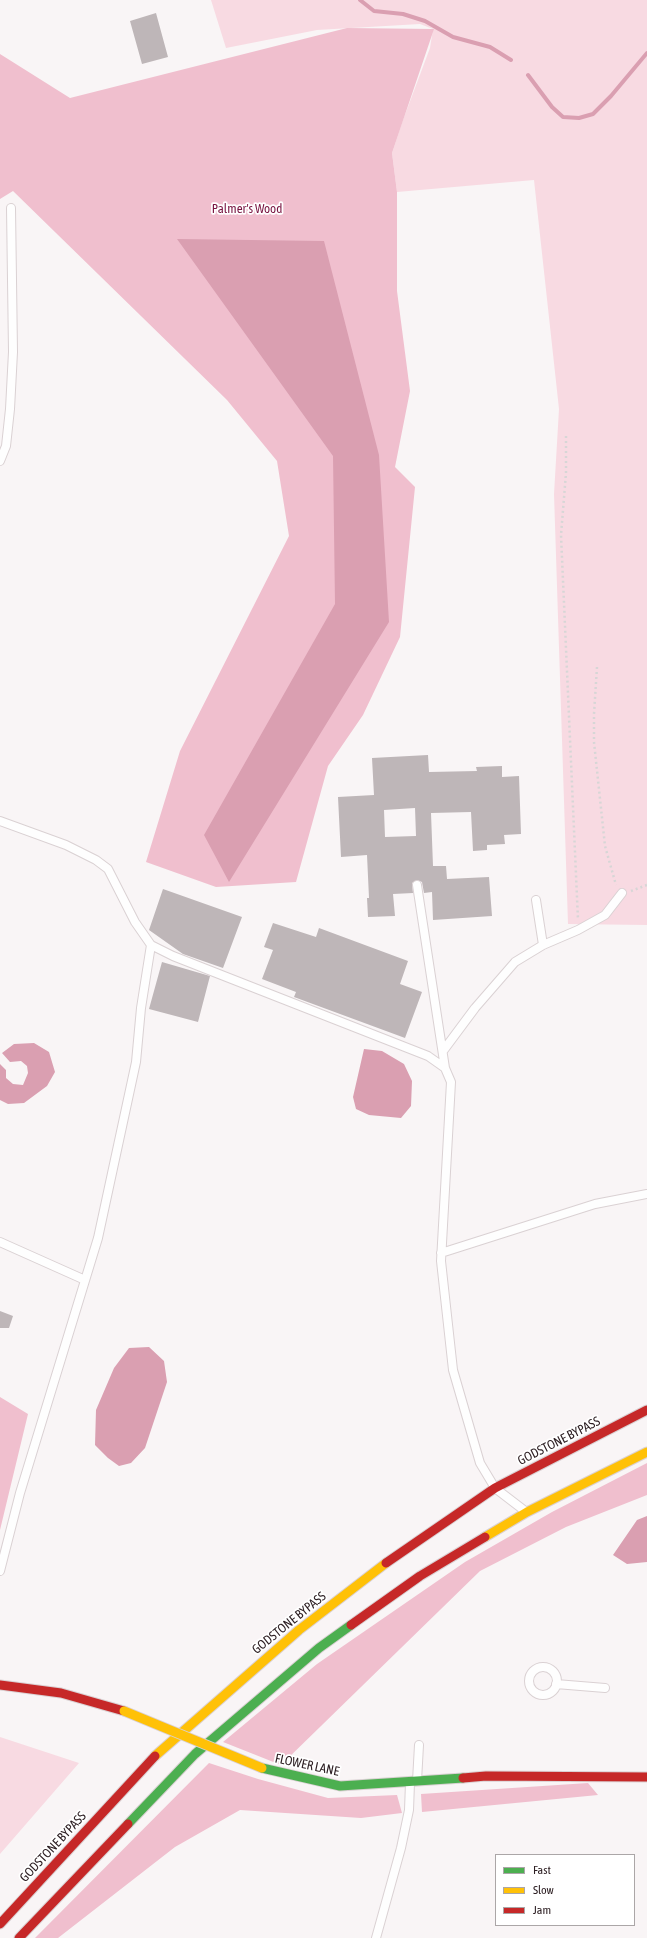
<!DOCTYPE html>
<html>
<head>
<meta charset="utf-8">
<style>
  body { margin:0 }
  #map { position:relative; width:647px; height:1938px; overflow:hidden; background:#f9f5f6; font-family:"Asap Condensed",sans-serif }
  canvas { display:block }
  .legend { position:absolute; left:495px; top:1854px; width:140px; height:72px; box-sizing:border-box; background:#fff; border:1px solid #aba6a7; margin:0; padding:5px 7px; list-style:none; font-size:12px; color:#2e2024 }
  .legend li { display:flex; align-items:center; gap:8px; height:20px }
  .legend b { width:20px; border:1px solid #aba6a7 }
</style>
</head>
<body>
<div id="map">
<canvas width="647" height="1938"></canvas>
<ul class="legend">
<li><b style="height:5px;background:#4caf50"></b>Fast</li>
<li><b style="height:5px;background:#ffc107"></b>Slow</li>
<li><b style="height:5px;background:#c62828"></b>Jam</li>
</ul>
</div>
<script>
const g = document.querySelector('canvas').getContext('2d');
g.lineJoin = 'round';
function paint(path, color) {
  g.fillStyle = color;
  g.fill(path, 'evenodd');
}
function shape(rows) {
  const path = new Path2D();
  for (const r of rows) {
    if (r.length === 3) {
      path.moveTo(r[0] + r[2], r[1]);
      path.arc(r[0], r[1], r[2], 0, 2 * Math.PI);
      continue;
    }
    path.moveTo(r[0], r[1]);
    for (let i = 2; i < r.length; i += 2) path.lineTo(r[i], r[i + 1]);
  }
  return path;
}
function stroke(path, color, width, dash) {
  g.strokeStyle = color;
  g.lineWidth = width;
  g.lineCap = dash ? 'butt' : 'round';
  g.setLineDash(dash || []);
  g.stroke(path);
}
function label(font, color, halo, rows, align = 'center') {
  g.font = font + ' "Asap Condensed",sans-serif';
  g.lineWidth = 3.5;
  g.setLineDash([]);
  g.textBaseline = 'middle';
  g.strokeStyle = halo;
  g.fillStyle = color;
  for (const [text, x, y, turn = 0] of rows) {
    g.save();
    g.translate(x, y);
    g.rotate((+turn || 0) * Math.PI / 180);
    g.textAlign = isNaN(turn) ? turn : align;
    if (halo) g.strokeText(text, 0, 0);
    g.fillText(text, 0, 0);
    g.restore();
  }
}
const green = shape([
  [211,0,647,0,647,925,568,924,554,494,559,409,534,180,397,192,392,153,403,120,430,48,433,29,420,24,317,30,226,48],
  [0,1737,79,1763,0,1854]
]);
const forest = shape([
  [347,28,434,29,392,153,397,192,397,291,410,391,395,467,415,487,400,637,363,715,328,766,296,882,216,887,146,862,180,751,289,536,277,461,227,400,13,191,0,199,0,54,70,98],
  [0,1397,28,1414,0,1530],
  [647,1463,647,1495,566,1527,480,1571,281,1765,223,1742,317,1664,465,1562,552,1512],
  [209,1763,258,1779,328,1798,397,1795,402,1813,361,1818,240,1810,175,1847,58,1938,35,1938],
  [588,1783,598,1795,422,1812,421,1794]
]);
const water = shape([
  [177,239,324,241,379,455,389,622,229,882,204,835,335,604,333,456],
  [34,1043,49,1052,55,1072,47,1086,24,1103,8,1104,0,1100,0,1064,6,1070,6,1078,13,1084,23,1085,28,1073,27,1066,21,1061,10,1062,2,1053,14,1044],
  [364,1049,382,1051,404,1064,412,1081,411,1106,401,1118,369,1115,356,1109,353,1097],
  [149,1347,164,1361,167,1382,145,1448,131,1463,119,1466,108,1458,95,1445,96,1410,114,1368,129,1348],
  [647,1516,647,1562,627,1564,613,1555,637,1520]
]);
const stream = shape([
  [360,0,374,11,403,14,425,21,453,37,490,47,511,60],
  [528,75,552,107,563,117,579,118,593,114,611,96,647,53]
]);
const building = shape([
  [156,13,168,57,142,64,130,21],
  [428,755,429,772,477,771,476,767,502,766,502,777,519,776,521,834,504,835,505,844,487,845,487,850,473,851,471,812,431,813,433,866,446,866,447,879,489,877,492,916,433,920,432,892,424,893,422,882,417,880,412,883,413,893,393,894,395,916,368,917,367,898,369,898,367,855,341,857,338,797,374,795,372,758],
  [415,808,416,836,385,837,384,810],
  [163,889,242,917,223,968,183,954,149,930],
  [273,923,316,937,319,928,408,961,400,984,422,992,405,1038,294,997,296,992,262,979,273,950,264,947],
  [162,962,210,976,198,1022,149,1009],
  [0,1311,13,1316,9,1328,0,1328]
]);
const path = shape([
  [566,436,566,473,561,535,578,920],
  [597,667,594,714,594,742,605,846,616,885],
  [631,891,647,885]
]);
const lane = shape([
  [0,461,6,446,10,409,13,352,11,208],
  [0,821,66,845,96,860,108,869,135,922,151,945,173,956,428,1056,445,1068,451,1082,441,1261,453,1370,480,1463,495,1488,525,1511],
  [417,885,445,1068],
  [536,900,543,945],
  [443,1051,475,1008,515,962,543,945,578,930,605,915,622,893],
  [0,1242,85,1280],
  [441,1253,595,1204,647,1194],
  [0,1571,20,1493,98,1238,136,1062,141,1008,151,945],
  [543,1681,14],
  [556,1684,605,1688],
  [417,1781,419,1745],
  [376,1938,401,1848,409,1810,410,1783]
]);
const fast = shape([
  [262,1768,340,1786,463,1778],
  [128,1824,195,1754,319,1648,351,1625]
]);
const slow = shape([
  [485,1537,527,1512,647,1452],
  [155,1756,299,1630,386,1563]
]);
const jam = shape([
  [386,1563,495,1488,647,1410],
  [351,1625,420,1576,485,1537],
  [0,1685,61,1693,124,1711],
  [463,1778,486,1776,647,1777],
  [0,1924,155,1756],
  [19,1938,128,1824]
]);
const slowBridge = shape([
  [124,1711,262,1768]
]);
const parkNames = [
  ["Palmer's Wood",247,209]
];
const streetNames = [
  ["GODSTONE BYPASS",559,1441,-27],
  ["GODSTONE BYPASS",289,1623,-39],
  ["FLOWER LANE",307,1765,12],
  ["GODSTONE BYPASS",53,1847,-47]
];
paint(green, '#f8dae2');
paint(forest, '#f0bfce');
paint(water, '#da9fb1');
stroke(stream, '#da9fb1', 4);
paint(building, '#beb6b8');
stroke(lane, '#dad1d3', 10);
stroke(fast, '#dad1d3', 11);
stroke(slow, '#dad1d3', 11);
stroke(jam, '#dad1d3', 11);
stroke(path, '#d7d6d6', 2.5, [2, 3]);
stroke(lane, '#fefefe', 8);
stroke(fast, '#4caf50', 9);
stroke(slow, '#ffc107', 9);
stroke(jam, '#c62828', 9);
stroke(slowBridge, '#dad1d3', 11, []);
stroke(slowBridge, '#ffc107', 9);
label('13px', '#781441', '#fff', parkNames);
label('13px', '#2e2024', '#fff', streetNames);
</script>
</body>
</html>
